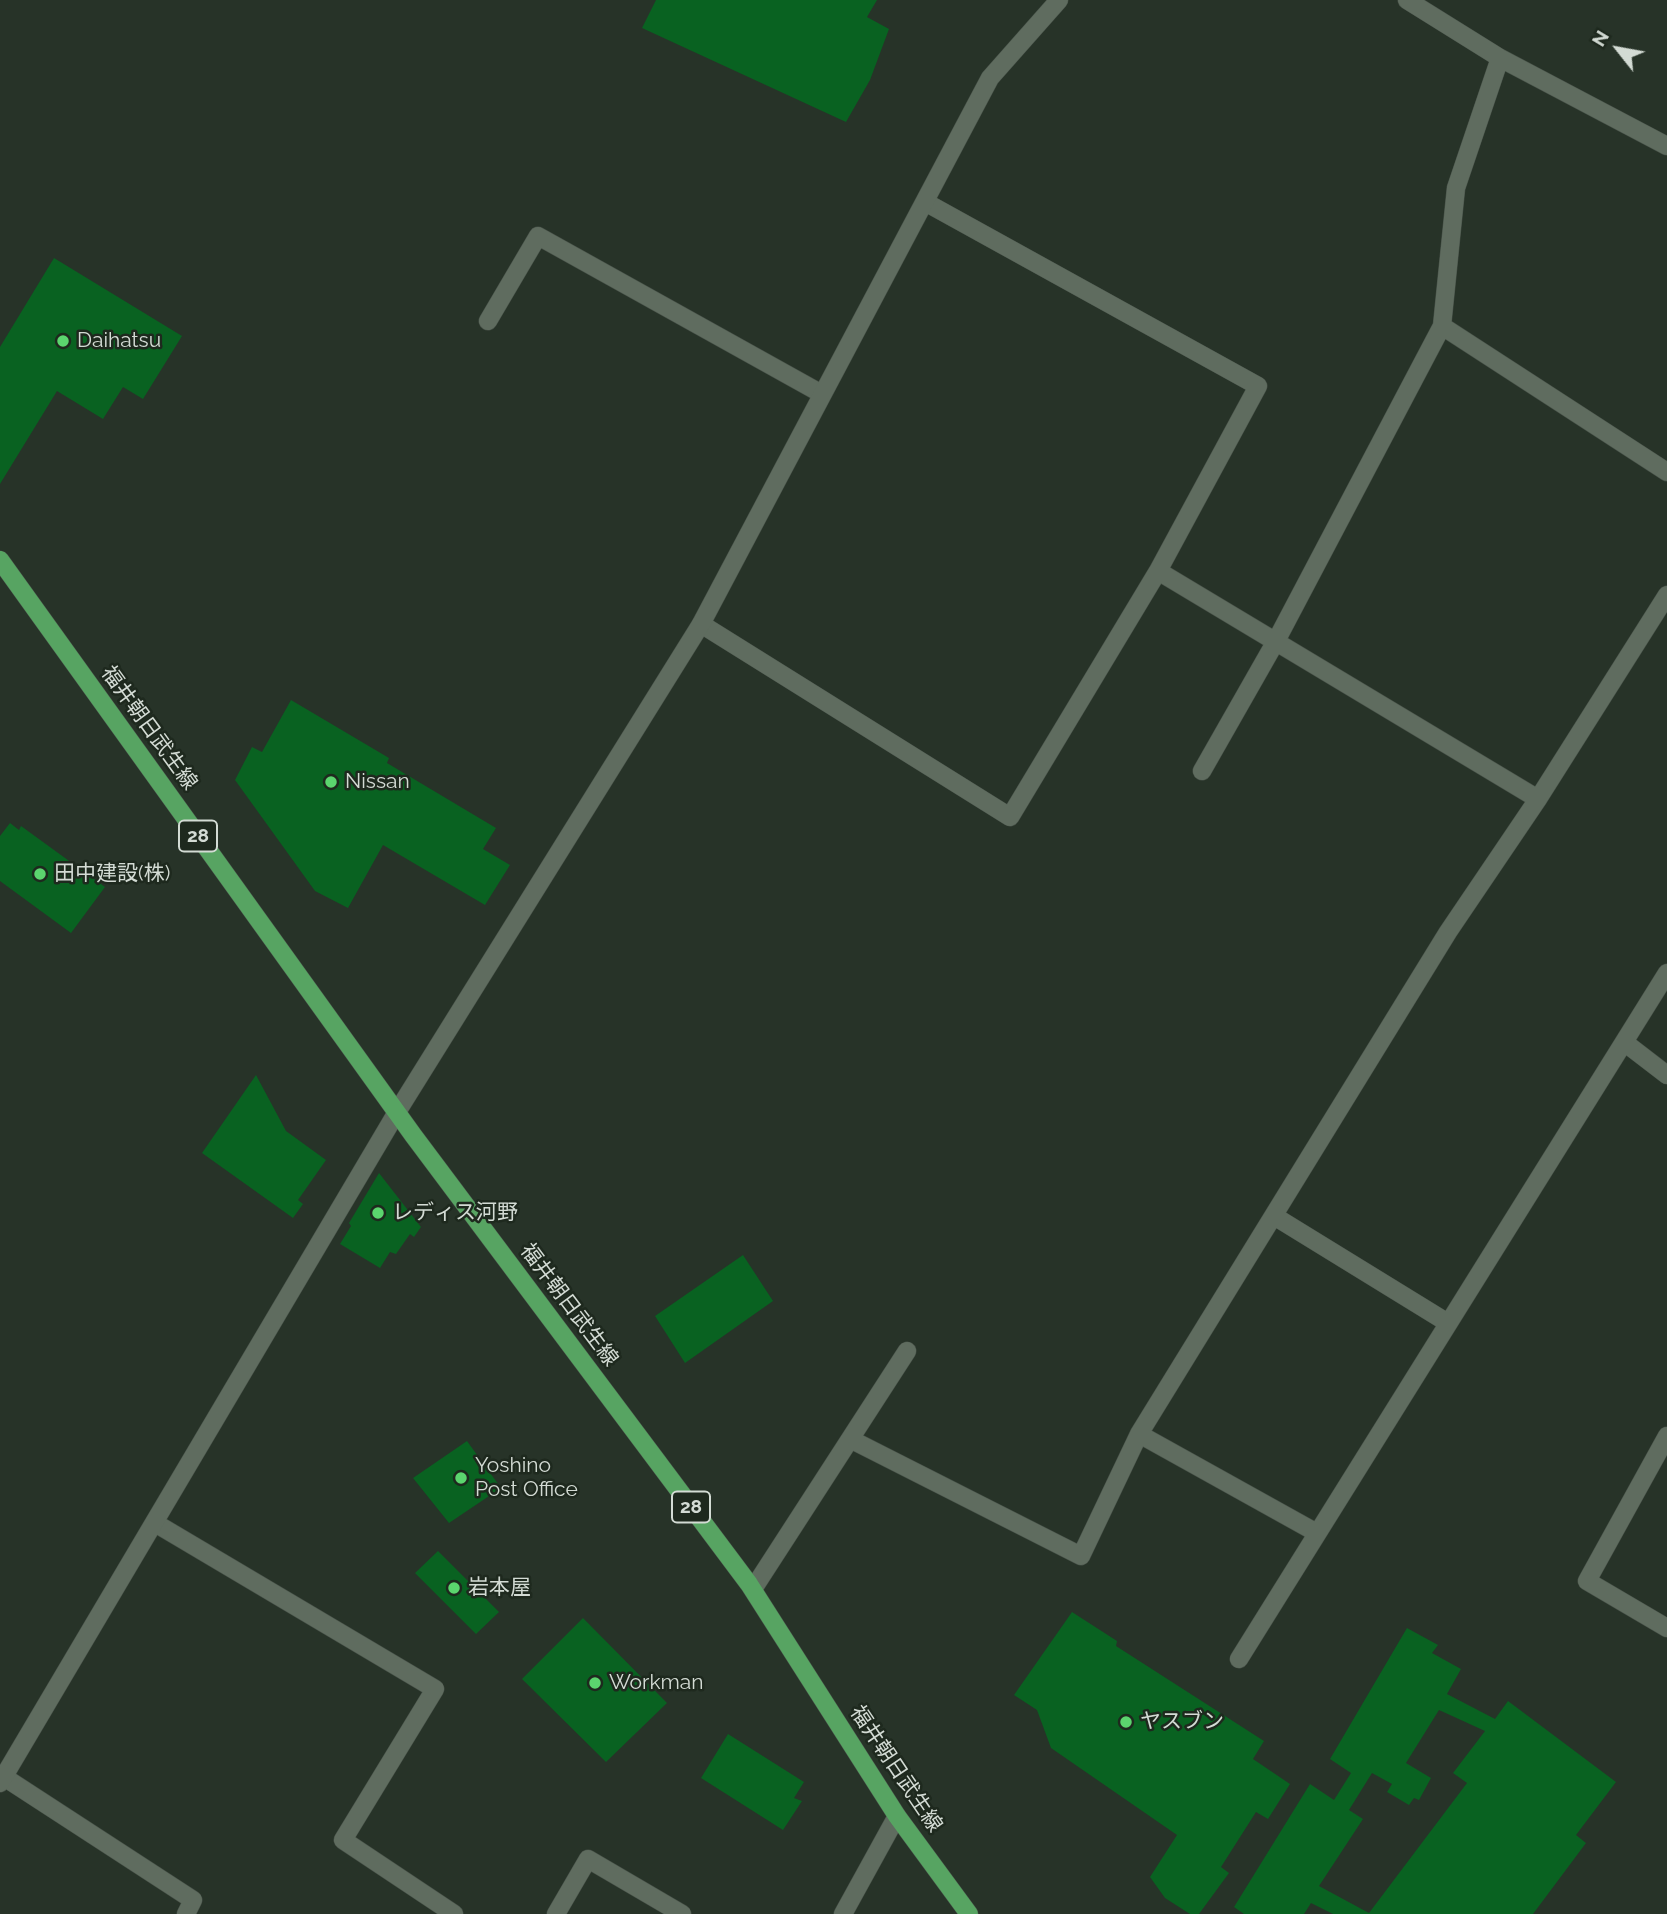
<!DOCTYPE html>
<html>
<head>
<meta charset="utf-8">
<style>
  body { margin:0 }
  #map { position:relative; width:1667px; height:1914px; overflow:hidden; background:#273328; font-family:Raleway,sans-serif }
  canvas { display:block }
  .north { position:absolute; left:1583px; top:14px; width:70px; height:70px; -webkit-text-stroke:5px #1e291e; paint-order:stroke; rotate:301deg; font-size:19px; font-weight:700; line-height:28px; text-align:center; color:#d3dbd4 }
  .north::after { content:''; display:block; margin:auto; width:24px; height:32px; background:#d3dbd4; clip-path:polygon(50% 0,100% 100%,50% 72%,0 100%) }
</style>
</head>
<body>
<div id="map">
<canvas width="1667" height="1914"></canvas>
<div class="north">N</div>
</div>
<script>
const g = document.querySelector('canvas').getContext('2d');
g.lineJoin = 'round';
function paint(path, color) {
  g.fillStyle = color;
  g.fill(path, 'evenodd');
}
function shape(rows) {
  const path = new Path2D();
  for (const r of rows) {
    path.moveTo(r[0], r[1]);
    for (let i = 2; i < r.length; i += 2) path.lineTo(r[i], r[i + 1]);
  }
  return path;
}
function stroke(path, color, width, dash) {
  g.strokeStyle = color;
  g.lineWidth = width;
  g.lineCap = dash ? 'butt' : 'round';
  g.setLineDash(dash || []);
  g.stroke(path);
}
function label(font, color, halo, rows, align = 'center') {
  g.font = font + ' Raleway,"Noto Sans JP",sans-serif';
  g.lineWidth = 5;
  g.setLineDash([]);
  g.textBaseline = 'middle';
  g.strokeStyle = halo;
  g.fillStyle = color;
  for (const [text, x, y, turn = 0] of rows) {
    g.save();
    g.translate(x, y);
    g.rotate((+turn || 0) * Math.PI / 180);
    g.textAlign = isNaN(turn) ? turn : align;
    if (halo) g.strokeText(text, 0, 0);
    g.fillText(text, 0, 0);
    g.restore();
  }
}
const building = shape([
  [656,0,877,0,867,17,889,29,870,80,846,122,642,28],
  [54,258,182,336,143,399,123,387,103,419,57,391,0,484,0,347],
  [291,700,389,758,387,763,496,828,483,849,510,865,485,905,383,845,348,908,315,891,235,780,252,747,262,752],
  [10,823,19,830,21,826,105,887,71,933,0,881,0,836],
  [256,1075,286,1131,326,1160,298,1200,303,1204,293,1218,202,1153],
  [379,1173,421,1227,414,1237,410,1234,396,1254,390,1252,380,1268,340,1244,351,1226,349,1223],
  [743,1255,773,1301,685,1363,655,1316],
  [467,1441,501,1488,449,1523,413,1478],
  [438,1551,499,1612,476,1634,415,1573],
  [1072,1612,1117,1641,1116,1646,1264,1741,1253,1759,1290,1784,1268,1819,1256,1812,1221,1867,1229,1873,1199,1914,1190,1914,1165,1898,1150,1877,1177,1835,1051,1748,1037,1710,1014,1695],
  [583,1618,667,1703,606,1762,522,1679],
  [1407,1628,1438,1645,1432,1653,1461,1669,1447,1694,1495,1719,1508,1701,1616,1782,1576,1835,1586,1843,1533,1914,1333,1914,1311,1903,1304,1914,1244,1914,1234,1907,1310,1784,1334,1800,1351,1773,1330,1759],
  [1439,1710,1485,1731,1453,1773,1467,1783,1369,1913,1319,1886,1363,1819,1349,1810,1372,1773,1392,1784,1387,1792,1409,1805,1414,1798,1419,1800,1431,1778,1406,1763],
  [728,1734,804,1782,794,1798,802,1801,783,1830,701,1778]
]);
const street = shape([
  [1407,0,1500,58,1667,146],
  [925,202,1258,386,1158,571],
  [488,321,538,236,822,394],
  [1442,326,1667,472],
  [701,624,1010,817,1158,571,1538,799],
  [1202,771,1276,641,1442,326,1456,188,1500,58],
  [1667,973,1624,1042,1667,1075],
  [1274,1216,1448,1323],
  [1139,1434,1317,1533],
  [1667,1436,1587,1581,1667,1628],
  [850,1439,1081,1556,1139,1434,1448,932,1538,799,1667,595],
  [155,1523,435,1689,343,1840,454,1914],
  [753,1589,907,1351],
  [1239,1659,1624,1042],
  [4,1777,193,1900,186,1914],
  [556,1914,588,1859,682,1914],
  [843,1914,897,1816]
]);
const secondary = shape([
  [0,1783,397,1112,701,624,990,78,1059,0]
]);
const primary = shape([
  [0,560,413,1135,749,1584,897,1816,969,1914]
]);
const markers = [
  [63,341,7,"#5bd56e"],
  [331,782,7,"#5bd56e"],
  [40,874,7,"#5bd56e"],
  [378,1213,7,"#5bd56e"],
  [461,1478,7,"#5bd56e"],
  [454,1588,7,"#5bd56e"],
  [595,1683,7,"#5bd56e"],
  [1126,1722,7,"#5bd56e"]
];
const shields = [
  [198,836,38],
  [691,1507,38]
];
const shieldNames = [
  ["28",198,836],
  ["28",691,1507]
];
const poiNames = [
  ["Daihatsu",77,341],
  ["Nissan",345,782],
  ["田中建設(株)",54,874],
  ["レディス河野",392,1213],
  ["Yoshino",475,1466],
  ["Post Office",475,1490],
  ["岩本屋",468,1588],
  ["Workman",609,1683],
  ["ヤスブン",1140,1722]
];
const streetNames = [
  ["福井朝日武生線",149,728,54],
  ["福井朝日武生線",569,1305,53],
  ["福井朝日武生線",896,1769,56]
];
paint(building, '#096221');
stroke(street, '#475148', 19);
stroke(secondary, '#475148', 19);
stroke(primary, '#475148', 19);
stroke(street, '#5f6c5f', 18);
stroke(secondary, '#5f6c5f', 18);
stroke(primary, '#57a462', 18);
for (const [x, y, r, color] of markers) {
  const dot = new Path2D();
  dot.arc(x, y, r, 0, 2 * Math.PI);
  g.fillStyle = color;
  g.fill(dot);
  stroke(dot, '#1e291e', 2.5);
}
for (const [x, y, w] of shields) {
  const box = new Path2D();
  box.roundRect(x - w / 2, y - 15.5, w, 31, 5);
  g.fillStyle = '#1e291e';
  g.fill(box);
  stroke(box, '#d3dbd4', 2);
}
label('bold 19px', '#d3dbd4', null, shieldNames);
label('21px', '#d3dbd4', '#1e291e', poiNames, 'left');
label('21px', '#d3dbd4', '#1e291e', streetNames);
</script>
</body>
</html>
